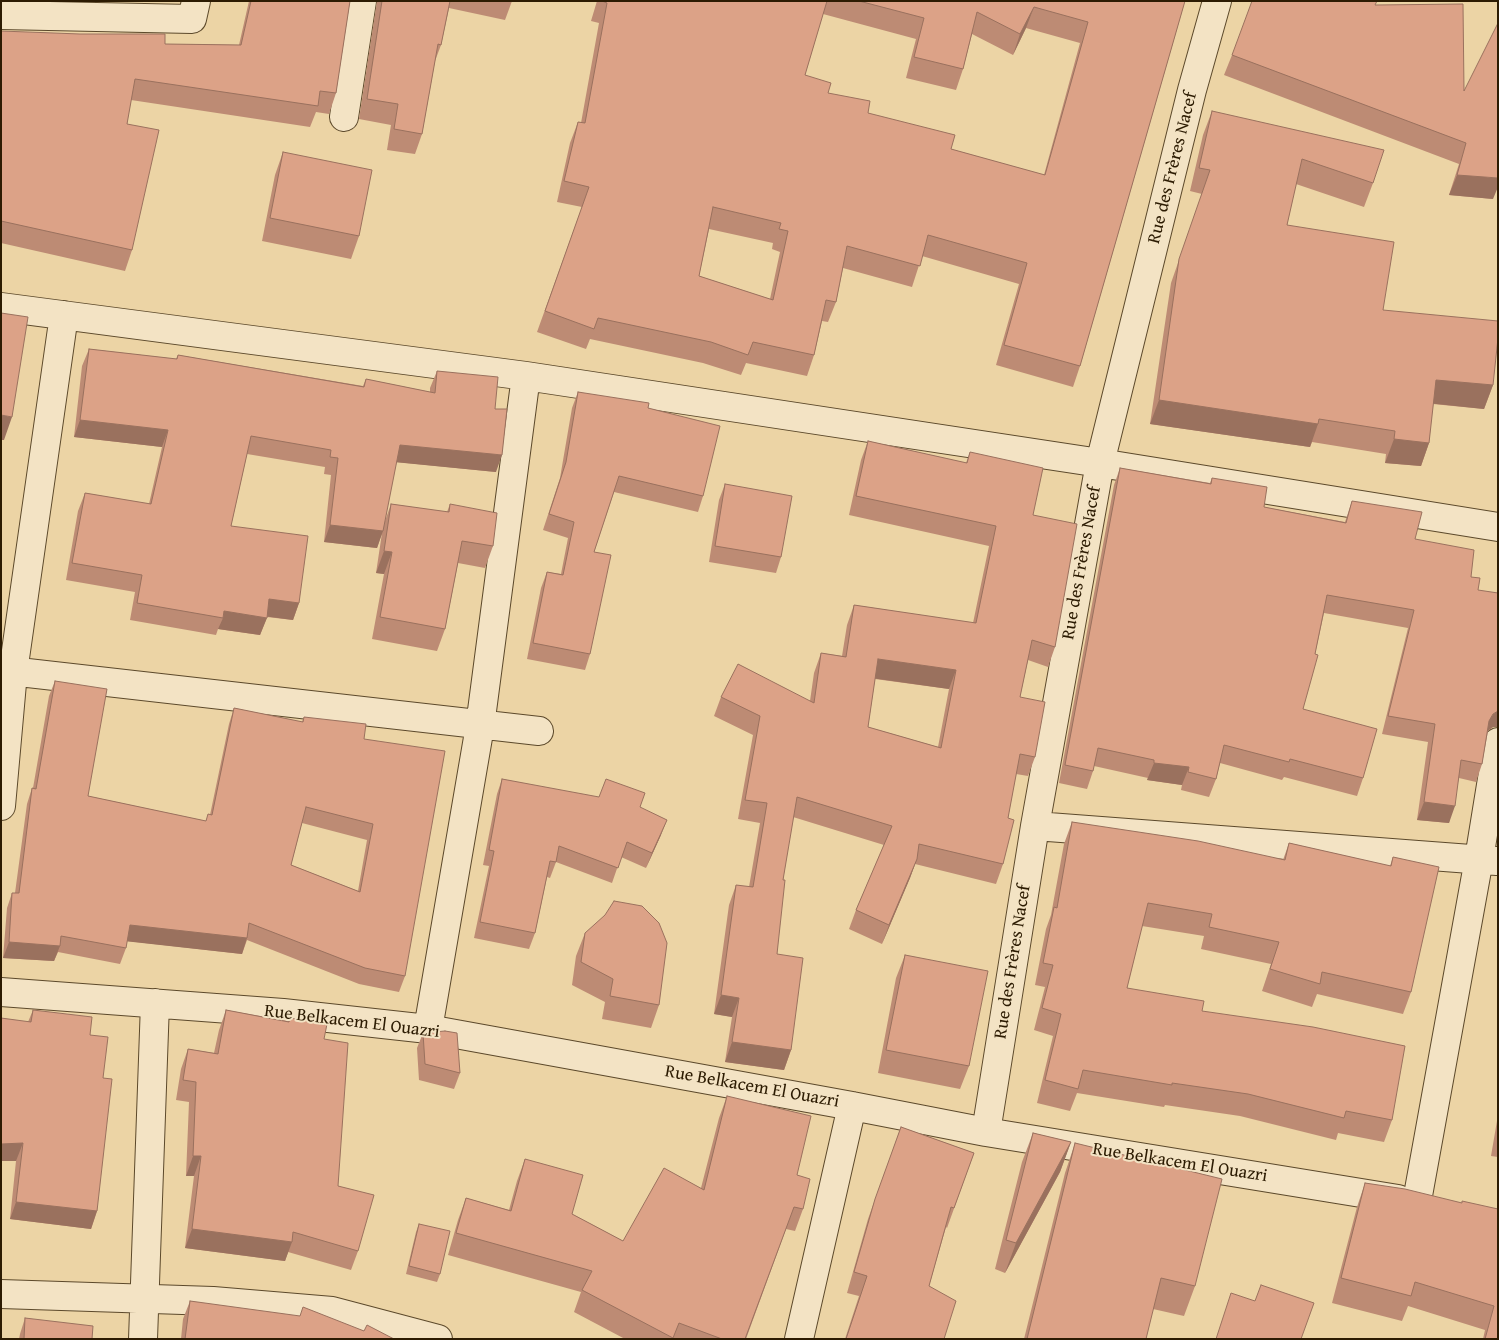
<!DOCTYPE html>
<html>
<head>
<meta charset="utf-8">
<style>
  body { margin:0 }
  #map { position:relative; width:1499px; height:1340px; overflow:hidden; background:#ecd4a5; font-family:"Gentium Book Plus",serif }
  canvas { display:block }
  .frame { position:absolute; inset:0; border:2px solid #2c1b02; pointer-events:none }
</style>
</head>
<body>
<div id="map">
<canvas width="1499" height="1340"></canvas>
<div class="frame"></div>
</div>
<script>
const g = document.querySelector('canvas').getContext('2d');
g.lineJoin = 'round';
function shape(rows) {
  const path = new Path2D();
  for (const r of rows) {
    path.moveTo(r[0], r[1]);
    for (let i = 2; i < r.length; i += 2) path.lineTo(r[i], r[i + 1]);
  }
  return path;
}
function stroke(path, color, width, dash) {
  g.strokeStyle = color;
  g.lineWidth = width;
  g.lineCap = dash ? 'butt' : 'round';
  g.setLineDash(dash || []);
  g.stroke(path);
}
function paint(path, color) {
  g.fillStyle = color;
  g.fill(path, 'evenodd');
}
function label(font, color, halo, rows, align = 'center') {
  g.font = font + ' "Gentium Book Plus",serif';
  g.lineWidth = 4;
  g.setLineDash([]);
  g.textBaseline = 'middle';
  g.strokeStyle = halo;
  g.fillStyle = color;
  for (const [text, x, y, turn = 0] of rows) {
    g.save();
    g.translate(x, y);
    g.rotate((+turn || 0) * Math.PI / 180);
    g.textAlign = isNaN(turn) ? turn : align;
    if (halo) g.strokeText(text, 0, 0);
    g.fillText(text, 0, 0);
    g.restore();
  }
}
const minor = shape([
  [1,15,192,19,196,1],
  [344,117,362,1],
  [1,307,526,376,1100,463,1498,527],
  [1,670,539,731],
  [1,806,13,672,64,315],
  [1035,826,1497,861],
  [1,992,283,1013,428,1029,852,1106,986,1132,1398,1199],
  [428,1029,480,726,526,376],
  [986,1132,1035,826,1100,463,1192,90,1217,1],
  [1417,1201,1479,859,1498,742],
  [1,1294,213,1301,332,1311,438,1339],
  [143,1339,155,1003],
  [799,1339,852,1106]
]);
const wall = shape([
  [249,1,350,1,336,93,329,114,316,112,310,127,131,100,127,124,132,250,125,271,1,243,1,31,165,44,239,45],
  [377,1,512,1,505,20,449,8,441,45,435,61,422,134,415,154,387,150,391,125,359,119],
  [597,1,1185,1,1080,366,1073,387,996,365,1019,284,922,256,912,287,843,268,836,302,828,322,822,321,814,355,807,376,746,363,741,375,703,363,590,339,586,349,537,332,582,207,557,202,570,143,578,122,581,123,599,23,591,21],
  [823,14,916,39,906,78,956,90,963,69,972,34,1013,55,1026,28,1080,43,1044,175,951,149,868,113,828,93,805,75],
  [709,229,773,243,772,249,780,252,770,299,699,276],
  [1375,5,1464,91,1493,199,1449,195,1459,164,1224,75,1232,55],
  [1212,111,1373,183,1364,207,1296,184,1287,225,1383,310,1493,385,1484,409,1433,404,1429,443,1421,466,1385,463,1386,454,1312,442,1310,447,1150,424,1171,283,1202,194,1190,191,1203,135],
  [283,152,359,236,351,259,262,241,275,175],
  [89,349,176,359,178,355,363,386,366,379,430,392,430,388,437,371,495,409,496,472,396,462,385,521,391,504,447,512,450,504,493,546,485,568,458,563,445,629,437,651,372,639,384,574,376,573,382,533,377,548,324,542,331,475,324,474,325,467,247,454,231,526,299,603,293,620,267,617,260,635,218,629,216,635,130,620,135,592,66,580,78,511,85,493,149,504,162,447,74,437,82,366],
  [578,392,648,408,703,496,698,512,614,492,594,552,590,654,585,670,527,659,541,588,547,572,561,574,568,538,543,530,560,478,572,408],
  [868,441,966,463,970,452,1033,515,1055,647,1048,667,1028,660,1020,697,1035,757,1028,776,1016,774,1008,818,1003,864,996,884,915,864,910,878,882,944,849,929,856,910,884,845,793,817,783,880,777,954,791,1050,784,1070,725,1062,732,1017,714,1014,729,905,736,885,749,887,760,823,738,819,753,735,714,716,721,697,810,701,814,673,821,653,842,656,847,625,854,605,973,623,989,546,849,515,861,460],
  [875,679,949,689,938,747,868,727],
  [1120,468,1210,483,1212,478,1264,507,1345,522,1352,501,1415,539,1471,577,1478,590,1493,727,1488,731,1482,764,1476,782,1459,778,1449,823,1417,820,1428,742,1382,734,1408,628,1324,613,1303,709,1363,778,1357,796,1284,777,1282,780,1220,763,1216,779,1209,797,1181,790,1182,785,1147,780,1148,778,1094,766,1093,771,1087,789,1059,783,1114,485],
  [725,484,781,557,776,573,709,562,719,500],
  [55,681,88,796,206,821,210,815,229,724,234,708,302,722,304,717,364,739,405,976,399,992,359,984,247,940,242,954,127,941,126,948,120,964,58,952,54,961,3,958,7,908,12,893,15,893,27,804,32,788,33,788,49,696],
  [302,823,367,840,358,891,291,865],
  [502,779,640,807,661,835,646,868,621,857,612,883,556,862,550,878,547,877,535,933,529,949,474,938,489,866,483,865,497,794],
  [1072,822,1283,860,1289,843,1390,866,1393,857,1411,992,1403,1014,1317,994,1312,1007,1262,991,1271,964,1201,949,1204,936,1142,926,1127,988,1202,1011,1392,1120,1384,1142,1338,1133,1336,1140,1240,1116,1165,1105,1164,1107,1077,1093,1070,1111,1037,1103,1053,1036,1034,1030,1045,987,1035,985,1046,929,1051,915,1064,844],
  [585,933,659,1005,651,1028,602,1019,605,1002,572,985,576,956],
  [905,955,969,1066,960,1089,878,1073,896,978],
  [33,1010,90,1035,103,1078,97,1211,91,1229,10,1219,16,1161,1,1161,1,1018,28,1022],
  [226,1010,288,1021,290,1018,324,1039,338,1186,358,1251,351,1270,288,1252,285,1261,185,1248,194,1176,186,1176,189,1102,176,1100,181,1069,188,1049,214,1053,219,1030],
  [423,1033,460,1073,454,1089,419,1080,417,1048],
  [727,1096,797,1175,803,1209,795,1231,786,1229,746,1339,625,1339,574,1312,581,1292,448,1255,458,1220,466,1198,509,1210,517,1181,525,1159,572,1214,623,1241,701,1188,719,1118],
  [1498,1115,1498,1157,1491,1156],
  [901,1127,974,1153,947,1228,946,1227,929,1286,944,1339,845,1339,859,1296,847,1293,868,1219],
  [1033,1133,1071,1142,1060,1172,1005,1273,995,1269,1022,1162],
  [1075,1143,1195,1286,1184,1316,1153,1309,1146,1339,1024,1339,1065,1173],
  [1365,1183,1461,1203,1498,1209,1498,1339,1483,1339,1485,1330,1408,1306,1402,1321,1332,1303,1357,1207],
  [419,1224,440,1274,437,1282,406,1274,416,1232],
  [190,1301,364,1331,394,1339,181,1339,183,1319],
  [25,1318,92,1339,19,1339,20,1334]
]);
const shadedWall = shape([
  [1034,7,1026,28,1013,55,1020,34],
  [1457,175,1498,178,1498,187,1493,199,1449,195],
  [1436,380,1493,385,1484,409,1427,403],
  [1159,400,1318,424,1310,447,1150,424],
  [1,415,12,417,4,440,1,440],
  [80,420,168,430,162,447,74,437],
  [1394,439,1429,443,1421,466,1385,463],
  [400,445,502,455,496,472,394,462],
  [330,525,383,531,377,548,324,542],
  [384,551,392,552,384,574,376,573],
  [269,599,299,603,293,620,263,616],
  [224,611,267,618,260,635,218,629,223,618],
  [878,659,956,670,949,689,871,678],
  [1498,711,1498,727,1493,727,1486,732,1489,721,1493,714],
  [1154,763,1189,767,1182,785,1147,780],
  [1424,802,1455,806,1449,823,1417,820],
  [667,820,661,835,646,868,652,853],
  [917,859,910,878,882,944,889,925],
  [130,925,247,938,242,954,124,941],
  [9,942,60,946,54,961,3,958],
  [721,995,739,998,732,1017,714,1014],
  [732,1042,791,1050,784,1070,725,1062],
  [1071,1142,1060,1172,1005,1273,1016,1243],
  [23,1143,16,1161,1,1161,1,1144],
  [193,1156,201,1156,194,1176,186,1176],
  [16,1202,97,1211,91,1229,10,1219],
  [192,1229,292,1242,285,1261,185,1248]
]);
const building = shape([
  [251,1,350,1,336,93,320,91,318,106,135,79,127,124,159,130,132,250,1,221,1,31,80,34,165,34,165,44,241,45,251,1],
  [382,1,450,1,441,45,438,44,422,134,394,129,398,104,367,99,382,1],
  [602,1,827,1,805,75,831,83,828,93,870,101,868,113,955,135,951,149,1045,175,1088,22,1034,7,1020,34,977,12,963,69,914,57,924,18,859,1,1185,1,1080,366,1004,345,1027,263,928,235,920,266,847,246,836,302,826,300,814,355,753,342,748,355,711,342,598,318,594,329,545,311,589,187,564,181,578,122,585,123,607,3,602,1],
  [713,207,781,223,779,229,788,231,773,300,699,276,713,207],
  [1252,1,1377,1,1375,5,1463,4,1464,91,1498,23,1498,178,1457,175,1466,143,1232,55,1252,1],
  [1212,111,1384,150,1373,183,1302,159,1287,225,1394,242,1383,310,1498,321,1498,338,1493,385,1436,380,1429,443,1394,439,1395,431,1319,419,1318,424,1159,400,1179,259,1210,170,1199,168,1212,111],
  [283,152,372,170,359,236,270,218,283,152],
  [1,313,28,317,12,417,1,415,1,313],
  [89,349,177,359,178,355,364,387,366,379,435,393,437,371,498,377,495,409,507,409,502,455,400,445,383,531,330,525,338,458,330,457,331,450,251,436,231,526,308,536,299,603,269,599,267,618,224,611,223,618,137,603,142,575,72,563,85,493,151,504,168,430,80,420,89,349],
  [578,392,649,403,648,408,720,426,703,496,619,476,594,552,611,555,590,654,533,643,547,572,563,575,574,522,549,514,566,462,578,392],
  [868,441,967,463,970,452,1043,468,1033,515,1077,524,1055,647,1032,640,1020,697,1045,702,1035,757,1020,754,1008,818,1014,820,1003,864,919,844,917,859,889,925,856,910,892,826,797,797,783,880,785,880,777,954,803,958,791,1050,732,1042,739,998,721,995,736,885,753,887,767,803,745,800,760,716,721,697,738,664,814,703,821,653,846,657,854,605,976,623,996,526,856,496,868,441],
  [878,659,956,670,941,748,868,727,878,659],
  [1120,468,1211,484,1212,478,1267,487,1264,507,1346,523,1352,501,1422,512,1415,539,1474,550,1471,577,1480,578,1478,590,1498,593,1498,711,1493,714,1489,721,1482,764,1461,760,1455,806,1424,802,1435,724,1388,716,1414,610,1327,595,1315,654,1318,655,1303,709,1377,729,1363,778,1290,759,1289,762,1224,745,1216,779,1188,772,1189,767,1154,763,1154,760,1098,748,1093,771,1065,765,1120,468],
  [725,484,792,496,781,557,715,546,725,484],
  [391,504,449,512,450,504,497,513,493,546,462,541,445,629,380,617,392,552,384,551,391,504],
  [55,681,107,689,88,796,206,821,208,814,212,815,234,708,303,722,304,717,366,724,364,739,445,751,405,976,365,968,249,923,247,938,130,925,126,948,61,936,60,946,9,942,12,893,19,893,32,788,36,789,55,681],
  [306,807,373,824,360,892,291,865,306,807],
  [502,779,599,797,606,779,645,793,640,807,667,820,652,853,627,842,618,868,559,846,556,862,550,861,535,933,480,922,494,851,489,850,502,779],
  [1072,822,1198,841,1285,860,1289,843,1391,866,1393,857,1439,867,1411,992,1322,972,1320,984,1270,969,1279,942,1209,927,1212,914,1148,903,1127,988,1204,1001,1202,1011,1313,1027,1405,1046,1392,1120,1346,1111,1344,1118,1248,1094,1172,1083,1172,1085,1083,1070,1078,1089,1045,1080,1061,1014,1042,1008,1053,965,1043,963,1054,907,1057,908,1072,822],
  [614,901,642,906,659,923,667,943,659,1005,610,996,613,979,581,962,585,933,605,915,614,901],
  [905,955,988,971,969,1066,886,1050,905,955],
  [33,1010,92,1017,90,1035,108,1037,103,1078,112,1079,97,1211,16,1202,23,1143,1,1144,1,1018,31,1022,33,1010],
  [226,1010,289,1022,290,1018,327,1024,324,1039,348,1043,338,1186,374,1195,358,1251,293,1232,292,1242,192,1229,201,1156,193,1156,196,1082,183,1080,188,1049,218,1054,226,1010],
  [445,1031,457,1033,460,1073,425,1064,423,1033,445,1031],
  [727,1096,811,1116,797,1175,810,1179,803,1209,794,1207,745,1339,722,1339,679,1323,673,1338,582,1290,592,1271,456,1233,466,1198,511,1211,525,1159,583,1175,572,1214,623,1241,664,1168,704,1190,727,1096],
  [901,1127,974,1153,954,1208,951,1207,929,1286,956,1301,944,1339,846,1339,867,1276,854,1272,875,1199,901,1127],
  [1033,1133,1071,1142,1016,1243,1006,1240,1033,1133],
  [1075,1143,1222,1179,1195,1286,1161,1278,1146,1339,1027,1339,1075,1143],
  [1365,1183,1405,1189,1462,1203,1462,1201,1498,1209,1498,1339,1485,1339,1494,1306,1415,1282,1411,1296,1341,1278,1365,1183],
  [419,1224,450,1231,440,1274,409,1266,419,1224],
  [1261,1285,1314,1303,1301,1339,1216,1339,1231,1293,1255,1301,1261,1285],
  [190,1301,300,1316,303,1307,364,1331,367,1325,394,1339,185,1339,190,1301],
  [25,1318,93,1326,92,1339,24,1339,25,1318]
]);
const streetNames = [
  ["Rue des Frères Nacef",1173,168,-76],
  ["Rue des Frères Nacef",1082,563,-80],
  ["Rue des Frères Nacef",1013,962,-81],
  ["Rue Belkacem El Ouazri",352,1022,7],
  ["Rue Belkacem El Ouazri",752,1087,10],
  ["Rue Belkacem El Ouazri",1180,1163,9]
];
stroke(minor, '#5c492b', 30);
stroke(minor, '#f3e3c4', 28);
paint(wall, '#bd8b74');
paint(shadedWall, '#9a715e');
paint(building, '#dca287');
stroke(building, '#9a715e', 1);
label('18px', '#2c1b02', '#f3e3c4', streetNames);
</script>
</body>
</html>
